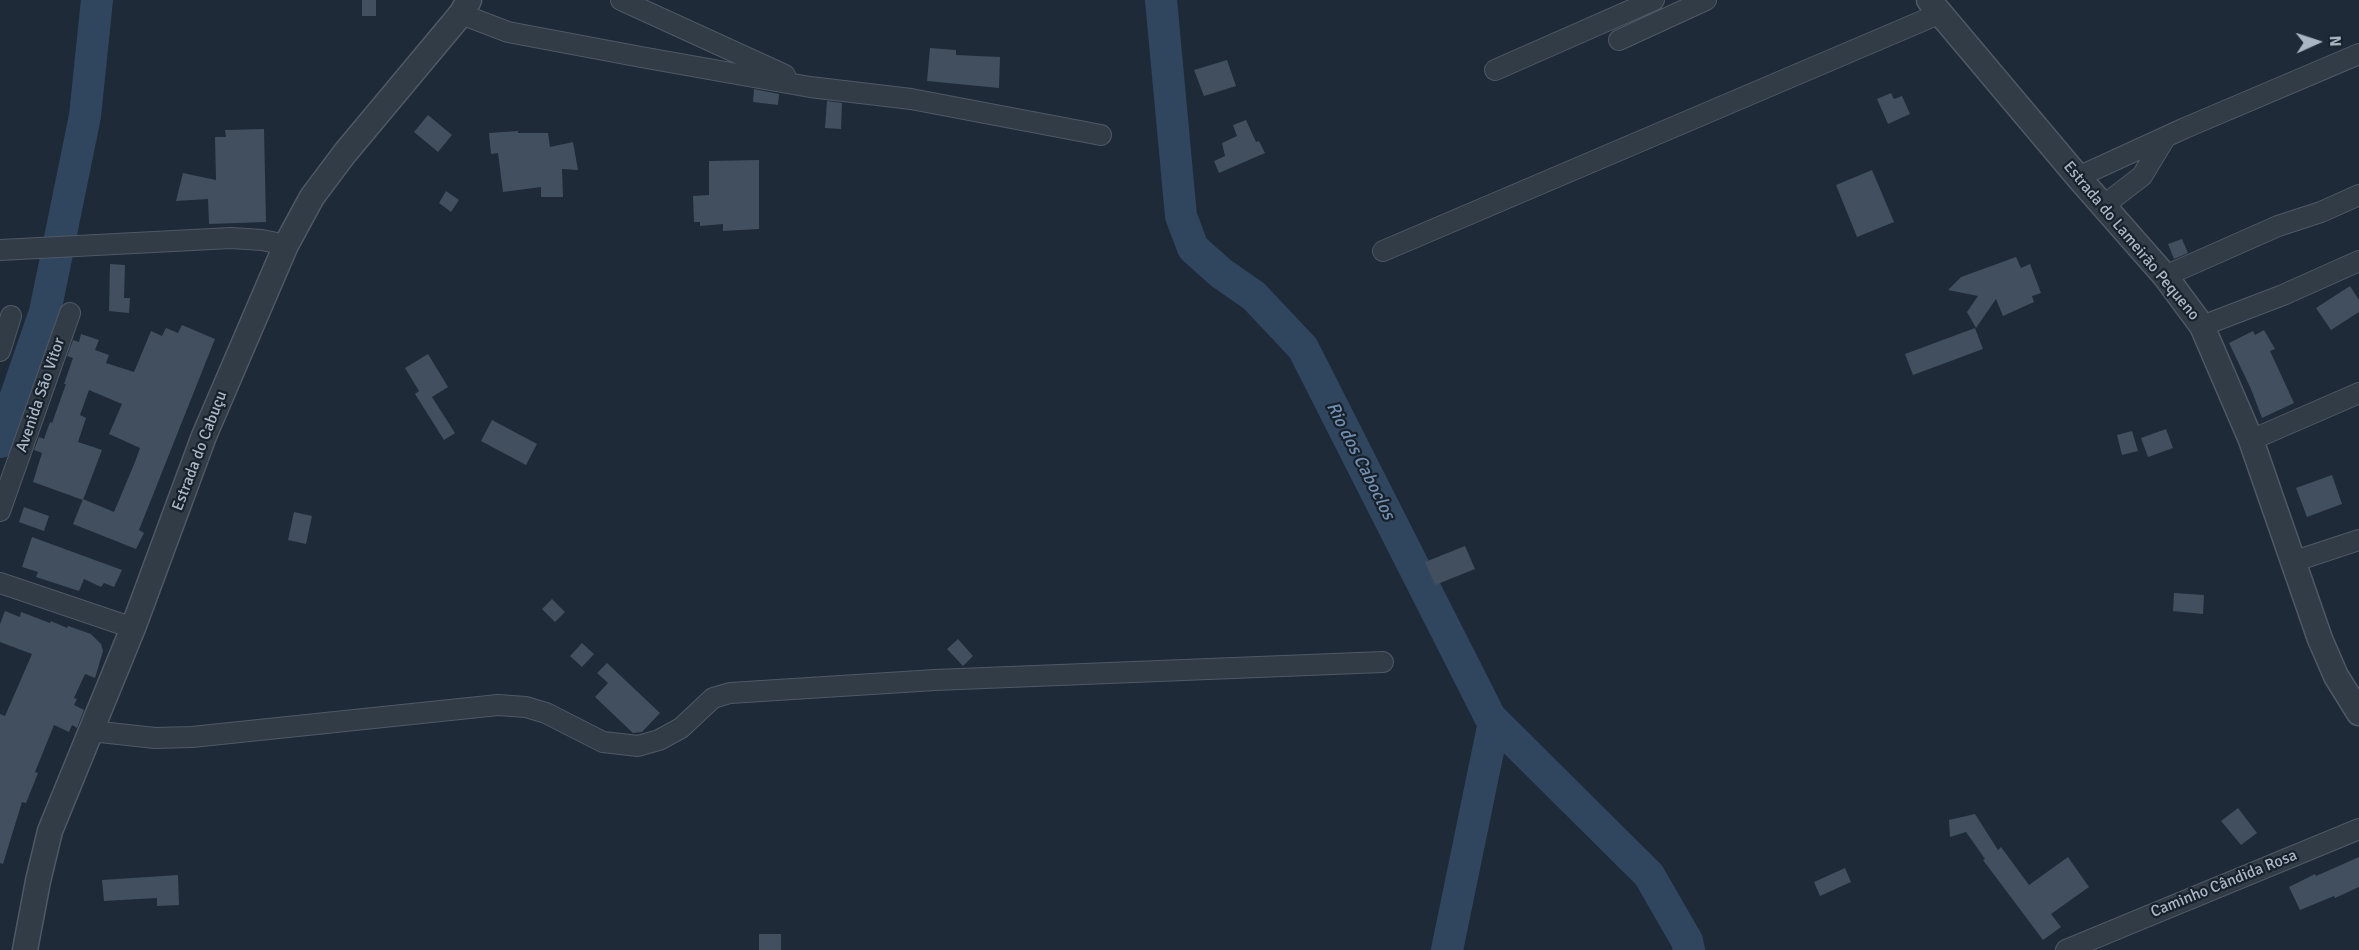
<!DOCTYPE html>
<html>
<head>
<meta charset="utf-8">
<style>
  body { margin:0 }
  #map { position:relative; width:2359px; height:950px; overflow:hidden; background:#1e2a37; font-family:Signika,sans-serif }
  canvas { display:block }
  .north { position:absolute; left:2287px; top:12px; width:60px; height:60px; -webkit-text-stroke:4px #17212c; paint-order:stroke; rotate:87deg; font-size:16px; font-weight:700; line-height:24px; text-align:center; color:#abb6c5 }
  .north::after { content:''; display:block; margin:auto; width:21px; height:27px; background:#abb6c5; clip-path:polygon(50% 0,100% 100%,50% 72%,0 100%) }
</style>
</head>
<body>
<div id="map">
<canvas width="2359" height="950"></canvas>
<div class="north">N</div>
</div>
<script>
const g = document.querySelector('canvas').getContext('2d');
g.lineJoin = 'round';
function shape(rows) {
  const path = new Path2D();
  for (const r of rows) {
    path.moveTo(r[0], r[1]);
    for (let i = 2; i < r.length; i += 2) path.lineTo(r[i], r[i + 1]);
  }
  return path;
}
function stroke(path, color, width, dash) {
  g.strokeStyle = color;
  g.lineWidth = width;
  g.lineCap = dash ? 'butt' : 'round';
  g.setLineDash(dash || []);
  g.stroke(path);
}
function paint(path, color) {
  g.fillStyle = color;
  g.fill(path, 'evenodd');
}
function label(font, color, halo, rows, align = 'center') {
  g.font = font + ' Signika,sans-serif';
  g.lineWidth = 4.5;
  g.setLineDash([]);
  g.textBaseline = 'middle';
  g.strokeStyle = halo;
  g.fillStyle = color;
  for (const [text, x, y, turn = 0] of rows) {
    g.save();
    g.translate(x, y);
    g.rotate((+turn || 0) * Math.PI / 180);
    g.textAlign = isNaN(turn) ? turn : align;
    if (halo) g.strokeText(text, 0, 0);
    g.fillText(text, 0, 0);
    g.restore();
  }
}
const river = shape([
  [1161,0,1181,216,1193,248,1221,273,1254,296,1303,348,1490,717,1649,875,1687,941,1689,950],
  [0,442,45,312,85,116,97,0],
  [1447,950,1494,722]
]);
const building = shape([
  [362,0,376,0,376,16,362,16],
  [930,48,956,50,956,55,1000,57,999,88,927,81],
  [1227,60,1236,86,1204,96,1194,70],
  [754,89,779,94,778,105,753,102],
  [1891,93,1894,99,1902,96,1910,114,1888,124,1877,99],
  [827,101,842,103,841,129,825,128],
  [428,115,452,135,438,152,414,132],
  [1246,120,1256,142,1259,141,1265,153,1219,173,1214,161,1225,156,1222,143,1237,136,1233,125],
  [264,129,266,222,209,224,208,199,176,201,183,173,216,180,215,137,226,137,225,130],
  [518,131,518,133,548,133,550,147,573,142,578,170,562,169,563,197,541,197,541,187,503,192,498,153,491,154,489,133],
  [759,160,759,229,723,231,723,224,700,226,700,222,694,222,693,196,709,195,709,161],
  [1872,170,1894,222,1857,237,1836,185],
  [446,191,459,200,451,212,439,203],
  [2182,239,2188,253,2174,259,2168,244],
  [2016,257,2021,268,2030,264,2041,293,2032,296,2034,302,2003,316,1996,299,1976,328,1967,312,1978,296,1948,290,1961,277],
  [110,264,125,265,124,298,130,298,129,313,109,311],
  [2350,286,2359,300,2359,312,2331,330,2316,308],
  [182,325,215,339,139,530,144,533,136,549,73,524,83,499,114,512,135,462,140,448,109,434,122,404,89,390,80,415,86,418,78,442,102,450,83,500,33,482,42,453,34,450,39,437,44,439,50,422,52,423,66,384,64,384,73,358,67,356,73,340,79,342,81,334,99,340,95,350,109,355,106,363,134,372,151,331,162,336,166,328,178,333],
  [1975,328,1983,349,1913,375,1905,354],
  [2264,330,2275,349,2270,351,2294,403,2262,418,2251,389,2229,343,2253,331,2255,335],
  [428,354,448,387,432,397,455,433,444,440,415,394,419,391,405,368],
  [492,420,537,444,526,465,481,441],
  [2166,429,2173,448,2148,457,2141,438],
  [2132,431,2138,451,2122,455,2117,435],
  [2332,475,2342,504,2307,517,2296,488],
  [24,507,49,516,44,531,19,522],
  [294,512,312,516,306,544,288,540],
  [32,537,122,570,114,587,104,583,101,587,84,579,79,591,36,577,38,572,22,567],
  [1465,546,1475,569,1435,585,1425,562],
  [2174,593,2204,595,2203,614,2173,611],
  [552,599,565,612,555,622,542,609],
  [5,611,20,617,21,612,50,623,51,621,67,628,68,626,91,634,101,644,103,651,95,678,85,674,74,698,77,699,74,705,84,710,77,728,72,725,69,732,54,725,35,772,38,773,26,803,22,802,3,864,0,863,0,714,5,716,32,654,0,642,0,624],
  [958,639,973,656,963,666,947,649],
  [582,643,594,654,582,667,570,656],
  [607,663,660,713,642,732,633,733,595,697,608,683,597,673],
  [2238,808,2257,833,2241,845,2221,821],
  [1975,814,1998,850,2001,847,2029,885,2068,857,2089,887,2051,914,2061,927,2043,940,1983,860,1985,859,1966,832,1950,837,1949,820],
  [2359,857,2359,887,2335,898,2334,896,2300,910,2289,887,2315,874,2316,876],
  [1845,868,1851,882,1820,896,1814,882],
  [178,875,179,905,157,906,157,898,104,901,102,880],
  [759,934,781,934,781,950,759,950]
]);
const minor = shape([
  [621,0,785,75],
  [461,14,508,32,641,57,810,87,911,99,1101,135],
  [1619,40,1706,0],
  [1495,70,1654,0],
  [2078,177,2185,128,2359,54],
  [2103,206,2142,176,2165,138],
  [0,250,231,238,262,240,286,245],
  [1383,251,1941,13],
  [2165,276,2278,226,2321,212,2359,195],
  [2202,326,2283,295,2359,261],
  [0,351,11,316],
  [2251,440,2359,393],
  [0,511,70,313],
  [2292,562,2359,540],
  [0,583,133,628],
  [91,731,155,738,192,737,498,705,526,707,546,713,603,742,638,746,659,740,681,728,713,698,730,693,935,680,1383,662],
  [2066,950,2359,829]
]);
const tertiary = shape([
  [1929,0,2078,177,2165,276,2202,326,2251,440,2320,639,2336,676,2359,713],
  [25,950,38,881,50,831,133,628,204,436,286,245,312,197,345,153,461,14,469,0]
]);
const streetNames = [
  ["Estrada do Lameirão Pequeno",2131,241,50],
  ["Avenida São Vitor",41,395,-71],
  ["Estrada do Cabuçu",200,451,-69],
  ["Caminho Cândida Rosa",2224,884,-22]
];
const waterNames = [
  ["Rio dos Caboclos",1360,461,63]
];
stroke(river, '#30465f', 32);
paint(building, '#414f5f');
stroke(minor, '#4f5966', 22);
stroke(tertiary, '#4f5966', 27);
stroke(minor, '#323c47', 20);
stroke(tertiary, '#323c47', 24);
label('16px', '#abb6c5', '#17212c', streetNames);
label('italic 18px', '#728eaf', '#17212c', waterNames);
</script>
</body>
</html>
